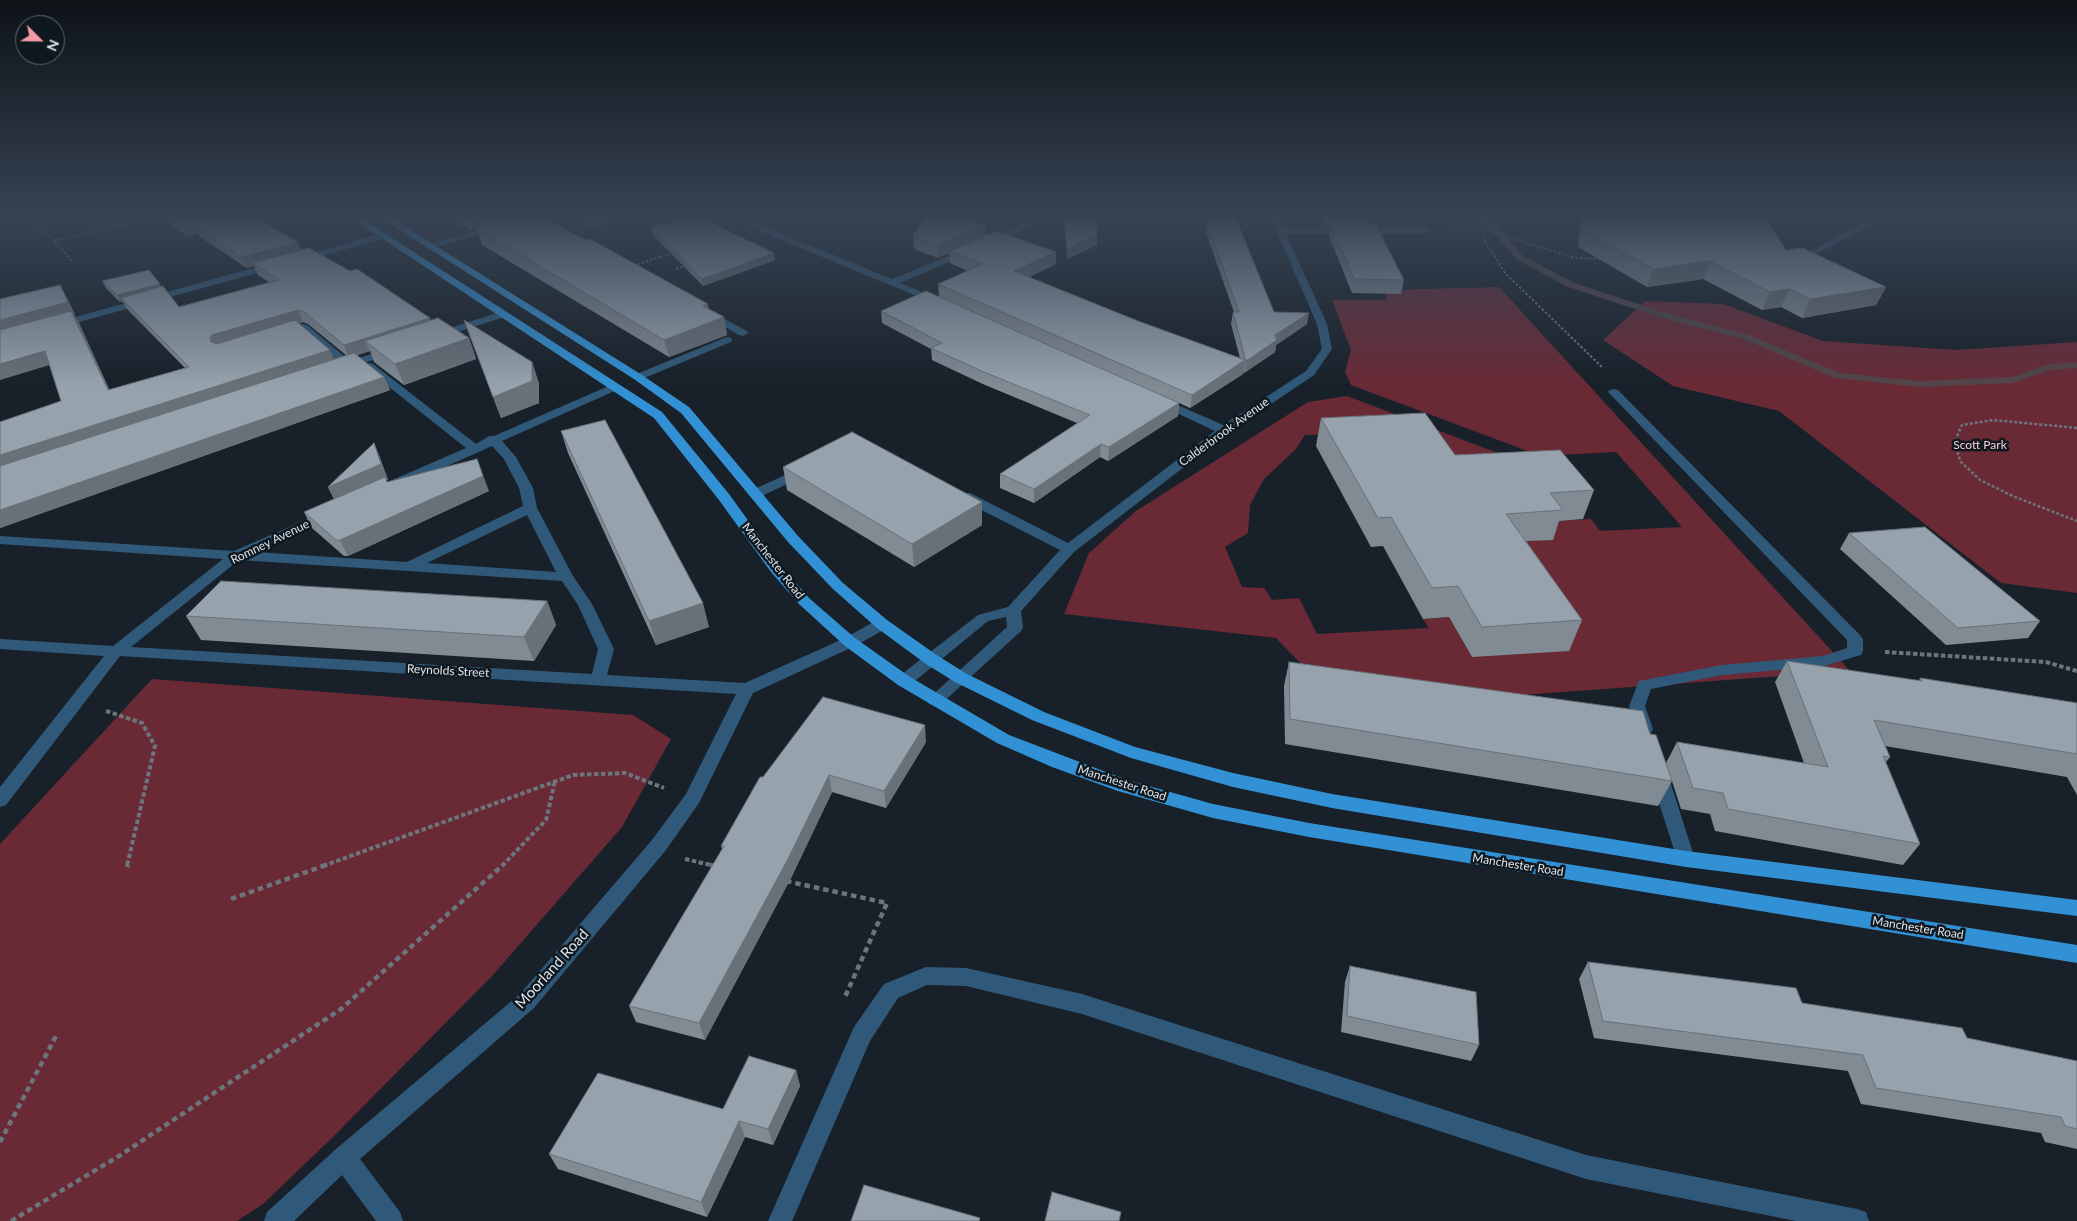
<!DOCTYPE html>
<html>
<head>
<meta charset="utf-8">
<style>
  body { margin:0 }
  #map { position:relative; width:2077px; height:1221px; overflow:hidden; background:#182129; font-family:Lato,sans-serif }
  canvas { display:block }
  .north { position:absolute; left:15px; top:15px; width:50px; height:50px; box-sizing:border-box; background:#0f181f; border:1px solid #626a70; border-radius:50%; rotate:113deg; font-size:14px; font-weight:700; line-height:20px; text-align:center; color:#dee4ea }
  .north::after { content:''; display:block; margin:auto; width:18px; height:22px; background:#f49aa6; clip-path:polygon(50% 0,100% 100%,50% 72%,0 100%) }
</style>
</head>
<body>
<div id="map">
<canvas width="2077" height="1221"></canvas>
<div class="north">N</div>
</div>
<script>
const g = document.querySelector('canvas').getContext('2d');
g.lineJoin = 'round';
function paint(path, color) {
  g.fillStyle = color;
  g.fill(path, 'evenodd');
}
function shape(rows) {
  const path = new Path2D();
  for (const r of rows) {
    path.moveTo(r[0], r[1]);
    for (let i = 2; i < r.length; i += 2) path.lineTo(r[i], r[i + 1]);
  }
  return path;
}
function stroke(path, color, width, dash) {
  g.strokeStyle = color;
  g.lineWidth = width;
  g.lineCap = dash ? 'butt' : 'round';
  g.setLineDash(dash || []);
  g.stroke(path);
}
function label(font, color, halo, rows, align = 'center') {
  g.font = font + ' Lato,sans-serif';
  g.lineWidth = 5;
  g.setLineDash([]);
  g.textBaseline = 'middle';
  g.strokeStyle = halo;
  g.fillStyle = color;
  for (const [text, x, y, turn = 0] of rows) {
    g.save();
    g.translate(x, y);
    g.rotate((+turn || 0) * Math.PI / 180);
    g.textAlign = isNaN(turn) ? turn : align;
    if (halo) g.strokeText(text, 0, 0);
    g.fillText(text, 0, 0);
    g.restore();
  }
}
const green = shape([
  [567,216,635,216,588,230],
  [1499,287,1850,671,1344,708,1276,638,1064,614,1089,553,1136,511,1308,402,1347,396,1527,464,1425,468,1411,433,1305,435,1295,450,1264,479,1250,505,1248,533,1225,547,1242,587,1264,588,1272,600,1299,598,1317,634,1429,628,1423,619,1449,617,1472,657,1516,542,1540,522,1591,519,1600,531,1682,527,1616,452,1541,456,1351,385,1345,372,1351,350,1332,300,1387,300,1384,290],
  [1645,301,1723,304,1823,341,1956,350,2077,342,2077,593,2001,583,1779,411,1673,386,1603,340],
  [152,679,633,715,671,739,622,827,492,976,332,1138,263,1204,237,1221,0,1221,0,844]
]);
const stream = shape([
  [1472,216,1482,216,1495,223,1522,255,1574,283,1669,314,1749,335,1840,373,1920,381,2012,377,2049,364,2077,362,2077,368,2050,370,2013,383,1920,387,1835,378,1743,339,1663,318,1568,287,1516,259,1489,227,1472,216]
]);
const pathFar3 = shape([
  [24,216,54,241,72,261],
  [1452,216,1482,228],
  [1476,216,1485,230,1484,239,1505,273,1603,368],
  [1768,225,1810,216],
  [1453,230,1484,230],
  [1485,230,1575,258,1603,259],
  [54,241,158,216],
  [633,266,675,252],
  [676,269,687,265]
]);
const pathFar2 = shape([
  [2077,428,1993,420,1962,425,1954,443,1961,462,1980,480,2015,497,2077,521]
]);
const pathFar1 = shape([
  [1885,652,2046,662,2077,671],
  [106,711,142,723,155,746,127,866],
  [685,859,715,866],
  [323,866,573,775,625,773,664,788],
  [502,866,546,820,555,781]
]);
const path = shape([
  [710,865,716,866],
  [127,867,128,865],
  [786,881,887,903,844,999],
  [231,899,326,865],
  [0,1142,56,1036],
  [11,1221,119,1156,341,1009,503,865]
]);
const minor = shape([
  [1024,216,1032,216,1029,227,993,244,987,244,987,240,1022,224,1024,216],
  [1270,216,1278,216,1284,228,1427,227,1431,230,1427,233,1286,234,1327,324,1332,349,1314,375,1228,433,1074,552,1021,611,1023,628,1020,632,941,704,935,706,929,704,927,700,1007,627,1006,617,988,621,910,685,904,687,898,685,896,681,898,677,978,615,1008,607,1060,550,960,499,958,496,960,493,970,493,1068,543,1215,431,1156,403,1154,401,1156,399,1164,399,1223,425,1306,371,1322,349,1317,324,1270,216],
  [1876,216,1887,216,1807,259,1801,259,1799,257,1876,216],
  [753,222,892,279,964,250,967,249,972,252,900,283,940,299,940,303,936,304,750,227,750,223,753,222],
  [497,224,500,225,500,229,429,249,424,246,497,224],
  [383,233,388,236,386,238,301,262,296,259,298,257,383,233],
  [276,262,281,265,279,267,61,327,53,327,52,325,53,323,276,262],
  [708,310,747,331,748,333,743,336,739,335,704,315,703,313,708,310],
  [503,311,508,314,507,316,442,337,434,337,433,335,434,333,503,311],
  [303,324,307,325,350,361,390,348,395,351,394,353,349,368,341,368,341,364,301,331,296,332,291,329,303,324],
  [727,337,731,338,732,340,731,342,642,379,634,379,632,377,634,375,727,337],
  [369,363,373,364,476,444,489,436,494,436,611,385,619,385,621,387,619,389,502,441,516,457,533,488,537,508,573,576,592,604,614,649,607,675,745,683,845,638,877,620,882,619,887,620,890,624,887,628,855,646,753,693,699,803,666,850,534,1008,360,1159,400,1212,403,1221,376,1221,342,1175,294,1221,264,1221,267,1212,336,1149,520,994,652,840,686,794,736,694,120,656,6,805,0,807,0,787,104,656,0,649,0,639,113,646,223,559,0,544,0,536,234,551,326,511,333,515,331,518,255,552,407,562,523,506,519,488,504,459,492,446,400,487,390,487,389,484,390,481,466,448,365,368,363,366,365,364,369,363],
  [527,515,556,572,427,563,527,515],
  [239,560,562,581,578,605,598,649,592,674,131,647,239,560],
  [1614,389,1618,390,1860,635,1863,639,1863,651,1861,655,1824,666,1722,675,1651,689,1645,706,1653,729,1651,733,1645,735,1639,733,1629,706,1639,681,1722,665,1823,656,1847,648,1847,640,1610,394,1608,392,1610,390,1614,389],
  [803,467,809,471,808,474,760,497,755,498,748,494,750,491,803,467],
  [1659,768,1665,770,1668,775,1695,859,1693,864,1686,867,1679,864,1677,859,1650,775,1653,770,1659,768],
  [926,967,966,968,1082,994,1586,1155,1857,1209,1866,1212,1869,1221,1796,1221,1586,1179,1082,1014,966,986,927,985,898,998,870,1041,792,1221,768,1221,854,1027,884,984,926,967]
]);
const major = shape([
  [348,216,358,216,662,412,729,494,781,566,809,598,855,638,910,677,1009,735,1127,780,1213,804,1309,823,2077,945,2077,963,1309,837,1213,818,1118,791,1052,767,997,743,898,685,845,646,799,604,771,572,719,500,654,418,348,216],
  [378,216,388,216,642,375,689,407,798,536,843,583,887,620,938,656,967,674,1044,712,1135,747,1233,773,1332,794,1686,851,2077,900,2077,916,1686,867,1332,808,1233,787,1131,758,1032,720,955,682,926,664,877,628,833,589,788,542,681,413,634,379,378,216]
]);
const wall = shape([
  [160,216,258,216,260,221,301,250,431,320,469,338,476,359,404,385,374,362,370,351,357,355,384,377,390,390,0,528,0,422,61,401,60,285,67,298,75,315,74,315,79,323,109,390,185,368,128,310,123,302,120,302,106,288,102,281,162,287,179,307,269,282,258,275,254,266,247,268,196,234,188,237],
  [303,322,308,324,346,355,334,359,299,324],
  [445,216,540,216,724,317,727,335,669,357,482,245,477,229,481,227,471,230],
  [1064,216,1096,216,1097,245,1067,259],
  [1322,216,1369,216,1368,217,1369,219,1369,223,1404,280,1401,294,1352,293,1329,236,1331,226,1325,226],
  [1582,216,1764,216,1786,250,1886,287,1876,305,1802,318,1781,307,1762,310,1703,279,1647,287,1578,247],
  [1207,222,1274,312,1307,324,1276,345,1275,352,1244,373,1244,371,1243,374,1190,408,1179,403,1178,416,1108,461,1100,457,1034,503,1000,488,1000,474,1077,423,985,385,932,360,931,349,882,323,881,311,939,296,938,284,968,271,950,263,949,253,938,258,914,249,913,236,986,236,1056,252,1056,264,1029,277,1138,321,1240,358,1231,324,1233,312,1234,312,1206,233],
  [651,228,775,260,703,286,653,235],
  [464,320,532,362,539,384,539,403,501,418],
  [1321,418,1455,455,1594,490,1583,519,1559,521,1553,540,1526,541,1582,620,1569,651,1472,657,1449,617,1423,619,1383,546,1371,547,1316,446],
  [561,431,709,627,656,645,568,453],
  [374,443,380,458,388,480,386,480,387,482,489,491,348,556,344,556,312,528,304,512,334,499,328,487],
  [783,467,982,525,914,567,787,490],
  [1849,533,2040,621,2028,638,1946,645,1840,549],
  [547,601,556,625,534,661,201,640,186,616],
  [1787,661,1919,681,1920,678,2077,703,2077,795,2067,777,1885,746,1890,757,1886,762,1920,844,1903,865,1715,831,1710,814,1681,809,1672,781,1658,806,1285,744,1284,686,1289,662,1650,734,1666,763,1677,742,1804,763,1775,682],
  [926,742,886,808,832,792,792,876,705,1040,636,1022,629,1006,722,849,721,846,763,777],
  [1588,962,1802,1003,2077,1061,2077,1149,2045,1142,2041,1133,1861,1104,1848,1071,1594,1038,1579,979],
  [1350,966,1479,1045,1471,1061,1341,1032,1345,982],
  [796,1070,800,1086,773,1145,745,1137,707,1217,558,1169,549,1154,723,1109]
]);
const shadedWall = shape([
  [248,216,258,216,261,221],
  [471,216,517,216,478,220,481,227,471,230,467,217],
  [191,224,196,234,188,237,183,226],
  [985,226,986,238,949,251,949,253,938,258,937,245],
  [1097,235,1097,245,1067,259,1067,249],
  [298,242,303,253,252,263,254,266,247,268,242,257],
  [1056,252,1056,264,1015,284,1014,271],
  [774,253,775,260,703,286,702,279],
  [1710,261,1703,279,1647,287,1654,269],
  [160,284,164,291,121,298,123,302,120,302,117,295],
  [60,285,67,298,75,315,74,315,79,323,116,404,108,390,73,315,0,335,0,320],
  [1886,287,1876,305,1802,318,1810,299],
  [1789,289,1781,307,1762,310,1770,292],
  [708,304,711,321,703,306],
  [298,310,303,322,218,348,211,342,210,338,212,335],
  [1309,313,1307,324,1276,345,1275,352,1244,373,1246,361,1275,335],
  [724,317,727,335,669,357,664,340],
  [430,318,435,331,365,341,370,351,349,358,344,345],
  [469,338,476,359,404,385,395,364],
  [330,350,336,363,0,472,0,455],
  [45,351,53,364,0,380,0,364],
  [1245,360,1243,374,1190,408,1192,395],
  [532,362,539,384,539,403,501,418,493,397],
  [384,377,390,390,0,528,0,510],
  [1179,403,1178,416,1108,461,1109,447],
  [374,443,380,458,388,480,386,480,392,492,336,503,328,487],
  [1101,444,1100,457,1034,503,1034,489],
  [477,459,489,491,348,556,340,540],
  [982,502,982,525,914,567,912,544],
  [547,601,556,625,534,661,524,637],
  [703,603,709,627,656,645,649,621],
  [925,725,926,742,886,808,884,791],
  [829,775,832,792,792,876,705,1040,699,1023],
  [796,1070,800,1086,773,1145,768,1129],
  [739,1121,745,1137,707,1217,701,1202]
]);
const building = shape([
  [169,216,252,216,298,242,242,257,191,224,183,226,169,216],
  [492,216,540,216,586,240,590,239,708,304,703,306,724,317,664,340,477,229,489,225,478,220,492,216],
  [688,216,697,216,774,253,702,279,651,228,688,216],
  [926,216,960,216,985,226,937,245,913,236,926,216],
  [1064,216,1096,216,1097,224,1097,235,1067,249,1064,216],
  [1224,216,1235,216,1274,312,1309,313,1275,335,1277,340,1246,361,1233,312,1239,312,1207,222,1224,216],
  [1325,216,1368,216,1369,219,1327,219,1325,216],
  [1585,216,1764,216,1786,250,1803,248,1886,287,1810,299,1789,289,1770,292,1710,261,1654,269,1583,230,1585,216],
  [1331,223,1375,223,1404,280,1354,279,1331,223],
  [997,231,1056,252,1014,271,1138,321,1245,360,1192,395,938,284,983,264,949,251,997,231],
  [309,248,350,271,357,269,430,318,344,345,303,311,298,310,212,335,210,338,211,342,217,344,295,320,330,350,0,455,0,422,61,401,45,351,0,364,0,330,71,311,108,390,189,367,121,298,163,286,179,307,279,280,252,263,309,248],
  [149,270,160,284,117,295,102,281,149,270],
  [60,285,68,302,0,320,0,299,60,285],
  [926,291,1179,403,1109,447,1101,444,1034,489,1000,474,1090,415,984,372,931,348,942,343,881,311,926,291],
  [438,318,469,338,395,364,365,341,438,318],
  [464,320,532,362,532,381,493,397,464,320],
  [354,353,384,377,0,510,0,466,354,353],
  [1425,413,1455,455,1560,450,1594,490,1550,493,1563,510,1506,514,1582,620,1482,627,1458,586,1432,588,1391,517,1378,518,1321,418,1425,413],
  [605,420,703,603,649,621,561,431,605,420],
  [852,432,982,502,912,544,783,467,852,432],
  [374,443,381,464,328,487,374,443],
  [477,459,483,476,340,540,336,540,304,512,385,477,387,482,477,459],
  [1925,527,2040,621,1958,628,1849,533,1925,527],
  [221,581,547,601,524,637,186,616,221,581],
  [1787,661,1922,681,1920,678,2077,703,2077,754,1874,720,1890,757,1883,756,1920,844,1728,809,1723,793,1693,788,1677,742,1828,767,1787,661],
  [1289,662,1643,711,1650,734,1656,735,1672,781,1290,719,1289,662],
  [823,697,925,725,884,791,829,775,788,859,699,1023,629,1006,724,846,721,846,760,777,763,777,823,697],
  [1588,962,1796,988,1802,1003,1962,1028,1967,1038,2077,1061,2077,1129,2065,1126,2061,1117,1876,1088,1863,1055,1603,1021,1588,962],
  [1350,966,1476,992,1479,1045,1347,1016,1350,966],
  [749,1056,796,1070,768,1129,739,1121,701,1202,549,1154,598,1073,723,1109,749,1056],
  [864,1185,980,1218,979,1221,851,1221,864,1185],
  [1052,1192,1121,1212,1119,1221,1045,1221,1052,1192]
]);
const streetNames = [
  ["Calderbrook Avenue",1224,432,-36],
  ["Romney Avenue",270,542,-26],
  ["Manchester Road",773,561,52],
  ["Reynolds Street",448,671,3],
  ["Manchester Road",1122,783,18],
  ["Manchester Road",1518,865,9],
  ["Manchester Road",1918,928,9]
];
const parkNames = [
  ["Scott Park",1980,445]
];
const nearStreetnames = [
  ["Moorland Road",552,969,-48]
];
paint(green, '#692a36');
paint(stream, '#534448');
stroke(pathFar3, '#6d757c', 2, [2.5, 2]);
stroke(pathFar2, '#6d757c', 2.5, [3, 2]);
stroke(pathFar1, '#6d757c', 4, [4.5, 2.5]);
stroke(path, '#6d757c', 4.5, [5.5, 4]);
paint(minor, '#305979');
paint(major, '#3291d4');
paint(wall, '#818b94');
paint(shadedWall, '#697178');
paint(building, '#96a2ac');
stroke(building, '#697178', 1);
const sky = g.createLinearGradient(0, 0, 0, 387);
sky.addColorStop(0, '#0d1217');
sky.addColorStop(0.56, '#374354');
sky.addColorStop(1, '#37435400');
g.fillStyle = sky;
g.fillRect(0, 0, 2077, 387);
label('12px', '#dee4ea', '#0f181f', streetNames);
label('12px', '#f9cdd2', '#0f181f', parkNames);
label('15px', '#dee4ea', '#0f181f', nearStreetnames);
</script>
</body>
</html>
